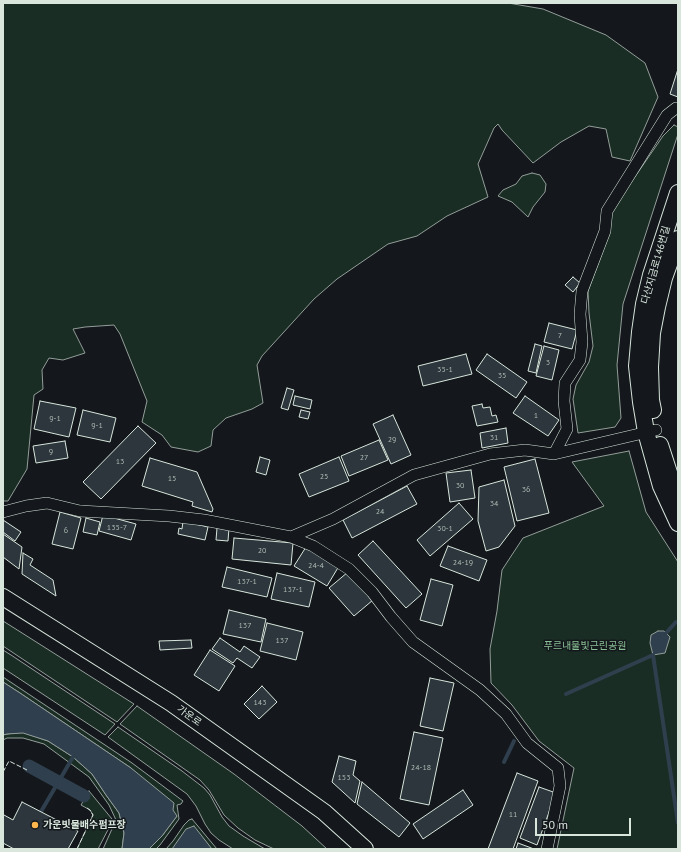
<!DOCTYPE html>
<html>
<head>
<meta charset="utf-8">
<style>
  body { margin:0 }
  #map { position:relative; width:681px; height:852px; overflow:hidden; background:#14181c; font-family:"PT Sans",sans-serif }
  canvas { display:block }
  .frame { position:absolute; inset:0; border:4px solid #d8e6dc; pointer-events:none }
  .scale { position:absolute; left:535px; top:818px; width:96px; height:18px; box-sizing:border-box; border:2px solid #d8e6dc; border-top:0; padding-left:5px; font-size:12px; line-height:14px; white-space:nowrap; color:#d8e6dc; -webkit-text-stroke:3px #14181c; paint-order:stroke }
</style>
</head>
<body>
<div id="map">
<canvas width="681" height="852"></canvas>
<div class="frame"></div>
<div class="scale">50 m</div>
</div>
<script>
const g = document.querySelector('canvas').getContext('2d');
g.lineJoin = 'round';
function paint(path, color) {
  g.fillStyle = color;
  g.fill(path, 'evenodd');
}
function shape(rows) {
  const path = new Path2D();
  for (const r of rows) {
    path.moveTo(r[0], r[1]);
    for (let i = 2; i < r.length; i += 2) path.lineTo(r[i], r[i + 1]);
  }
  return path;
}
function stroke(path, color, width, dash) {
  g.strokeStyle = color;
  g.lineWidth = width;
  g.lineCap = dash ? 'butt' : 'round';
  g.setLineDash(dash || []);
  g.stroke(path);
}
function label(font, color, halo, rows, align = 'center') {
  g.font = font + ' "PT Sans","Noto Sans KR",sans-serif';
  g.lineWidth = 3;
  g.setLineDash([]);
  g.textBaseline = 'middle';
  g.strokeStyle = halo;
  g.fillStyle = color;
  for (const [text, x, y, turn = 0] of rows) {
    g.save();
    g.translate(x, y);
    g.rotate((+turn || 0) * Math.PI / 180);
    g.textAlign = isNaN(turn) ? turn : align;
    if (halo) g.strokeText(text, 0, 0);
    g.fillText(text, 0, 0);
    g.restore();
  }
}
const green = shape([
  [3,3,508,3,543,9,606,35,645,63,658,97,630,161,612,157,606,129,589,126,561,142,533,163,502,130,498,124,494,128,478,164,488,197,447,216,417,236,388,244,337,279,314,299,262,356,257,365,263,403,252,409,226,418,213,430,211,446,198,452,171,447,162,435,142,422,147,401,120,334,114,325,85,327,73,329,85,353,63,360,49,358,42,370,43,389,34,395,27,469,8,501,3,501,3,3],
  [674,125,678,127,678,134,623,304,617,365,621,418,615,427,578,433,573,399,576,385,589,362,593,346,589,313,588,291,610,232,610,213,663,136,674,125],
  [532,173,540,175,546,184,545,192,533,207,528,217,512,202,498,196,503,190,516,184,522,176,532,173],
  [629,451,646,512,678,562,678,849,557,849,574,768,539,741,512,705,491,683,490,649,497,611,502,570,523,538,604,506,572,462,629,451],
  [3,621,11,626,134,704,117,722,3,646,3,621],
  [3,650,11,655,115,724,105,735,3,668,3,650],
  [3,677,132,763,183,801,181,804,177,805,179,819,160,845,156,849,149,849,162,836,177,816,131,768,20,693,3,682,3,677],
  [137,706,234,774,302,826,327,849,274,849,255,840,238,828,224,815,209,790,200,780,120,724,137,706],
  [118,727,182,771,204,788,210,795,222,817,229,826,243,836,265,849,233,849,219,840,211,833,205,824,196,806,187,794,108,737,118,727],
  [22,732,48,741,73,757,92,774,106,795,119,813,124,833,122,849,103,849,116,820,109,805,89,777,44,744,23,738,7,738,3,740,3,735,7,734,22,732],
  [89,791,112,819,112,822,98,849,77,849,93,815,90,810,81,805,89,791],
  [192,819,217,849,212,849,206,843,173,848,172,849,166,849,173,841,184,825,189,820,192,819]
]);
const water = shape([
  [658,631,664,631,670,637,665,653,653,655,650,643,651,635,658,631],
  [3,682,20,693,131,768,174,803,173,810,177,816,162,836,149,849,122,849,124,833,119,813,106,795,92,774,73,757,48,741,23,733,7,734,3,735,3,682],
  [194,826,212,849,172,849,186,829,194,826]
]);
const stream = shape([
  [666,633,676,622],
  [566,694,653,655,678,823],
  [504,762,514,741],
  [39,815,73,757]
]);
const canal = shape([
  [29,766,84,796]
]);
const building = shape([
  [678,69,678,97,670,94,678,69],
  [573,277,580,283,573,292,565,285,573,277],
  [549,323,577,330,572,349,544,342,549,323],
  [535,344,542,346,536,373,528,371,535,344],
  [544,346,559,350,552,380,536,376,544,346],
  [466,354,472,374,423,386,418,366,466,354],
  [487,354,527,382,516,398,476,370,487,354],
  [287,388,294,390,288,410,281,408,287,388],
  [295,396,312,400,310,409,293,405,295,396],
  [525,396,559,420,548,436,513,413,525,396],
  [40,401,76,408,69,437,34,429,40,401],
  [482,404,483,408,490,407,492,416,496,415,498,422,477,426,472,406,482,404],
  [83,410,116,418,110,442,77,435,83,410],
  [301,410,310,412,308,419,299,417,301,410],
  [393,415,411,455,391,464,373,424,393,415],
  [138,426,156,443,101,499,83,482,138,426],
  [506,428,508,443,482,448,480,433,506,428],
  [379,440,388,460,349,476,341,456,379,440],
  [65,441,68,458,36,463,33,446,65,441],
  [260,457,270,460,266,475,256,472,260,457],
  [339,457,349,481,309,497,299,474,339,457],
  [150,458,197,472,213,509,212,512,192,506,193,502,142,486,150,458],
  [535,459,549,513,517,521,504,467,535,459],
  [471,470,475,498,450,502,446,473,471,470],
  [504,480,515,526,499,547,486,551,478,521,479,487,504,480],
  [407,486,417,504,352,538,343,520,407,486],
  [459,503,473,519,430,556,417,540,459,503],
  [60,512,81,518,73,549,52,544,60,512],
  [103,515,136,524,131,540,99,531,103,515],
  [86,518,100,522,97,535,83,532,86,518],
  [3,520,21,532,15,541,3,532,3,520],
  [183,521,208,527,205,540,178,534,179,528,182,529,183,521],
  [217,528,229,528,228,541,216,540,217,528],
  [3,534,22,547,19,569,3,557,3,534],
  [234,538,293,543,291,565,232,559,234,538],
  [373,541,422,594,406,608,358,555,373,541],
  [448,546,487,560,479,581,440,566,448,546],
  [306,547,339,566,327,586,294,566,306,547],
  [23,553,33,559,30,565,53,580,56,596,22,574,23,553],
  [227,567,272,578,267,597,222,587,227,567],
  [348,572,373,600,354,616,329,588,348,572],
  [277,573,315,582,309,607,271,599,277,573],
  [431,579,453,585,442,626,420,620,431,579],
  [229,610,266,619,261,642,223,634,229,610],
  [267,623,303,632,296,660,260,651,267,623],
  [220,638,240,652,244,646,260,657,252,668,237,658,233,663,212,649,220,638],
  [191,640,192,648,160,650,159,641,191,640],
  [210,650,235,666,219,691,194,675,210,650],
  [430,678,454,683,443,731,420,726,430,678],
  [262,686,277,702,259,719,244,704,262,686],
  [414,732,443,738,429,805,400,799,414,732],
  [339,756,356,761,353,775,360,781,355,803,332,782,339,756],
  [517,773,538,781,513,849,488,849,517,773],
  [362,782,410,823,399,837,357,804,362,782],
  [539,787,556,793,537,845,520,838,539,787],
  [463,790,473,805,423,839,413,824,463,790],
  [22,802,78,831,68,849,14,849,3,843,3,816,4,815,13,820,22,802],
  [518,843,534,849,516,849,518,843]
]);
const street = shape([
  [554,454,656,430],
  [3,512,26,506,47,503,80,511,169,516,204,520,291,537,313,546,349,569,372,592,391,617,413,642,480,690,506,714,527,743,558,768,560,786,547,849],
  [291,537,333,519,414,475,490,454,525,450,554,454,567,429,564,401,565,383,580,360,582,342,580,314,582,291,605,231,607,211,667,115,676,108,678,108]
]);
const secondary = shape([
  [678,193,651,275,644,304,640,332,637,366,641,402,646,432,661,486,678,523],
  [653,410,651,400,650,367,652,333,657,307,664,278,678,239],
  [660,445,672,482,678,494],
  [3,597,171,703,324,812,365,849]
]);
const fence = shape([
  [3,772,9,761,27,770],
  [77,849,93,815,90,810,87,808]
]);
const markers = [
  [35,825,4,"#ffb74d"]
];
const numberNames = [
  ["7",560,336],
  ["3",548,363],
  ["35-1",445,370],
  ["35",502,376],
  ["1",536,416],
  ["9-1",55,419],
  ["9-1",97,426],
  ["31",494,438],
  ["29",392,440],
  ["9",51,452],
  ["27",364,458],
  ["13",120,462],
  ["25",324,477],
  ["15",172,479],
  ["30",460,486],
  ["36",526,490],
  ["34",494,504],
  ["24",380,512],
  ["135-7",117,528],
  ["30-1",445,529],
  ["6",66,531],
  ["20",262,551],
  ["24-19",463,563],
  ["24-4",316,566],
  ["137-1",247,582],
  ["137-1",293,590],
  ["137",245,626],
  ["137",282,641],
  ["143",260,703],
  ["24-18",421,768],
  ["153",344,778],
  ["11",513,815]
];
const streetNames = [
  ["다산지금로146번길",656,265,-74],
  ["가운로",189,716,36]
];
const parkNames = [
  ["푸르내물빛근린공원",585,646]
];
const poiNames = [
  ["가운빗물배수펌프장",43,825]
];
paint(green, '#1a2d24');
stroke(green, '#939e99', 1);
paint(water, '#2f3f4d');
stroke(water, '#939e99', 1);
stroke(stream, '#2f3f4d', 4);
stroke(canal, '#2f3f4d', 13);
paint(building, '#2c363c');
stroke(building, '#d8e6dc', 1);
stroke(street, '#d8e6dc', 12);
stroke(secondary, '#d8e6dc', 18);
stroke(street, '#14181c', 11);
stroke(secondary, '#14181c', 16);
stroke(fence, '#d8e6dc', 1, [5, 2]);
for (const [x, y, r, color] of markers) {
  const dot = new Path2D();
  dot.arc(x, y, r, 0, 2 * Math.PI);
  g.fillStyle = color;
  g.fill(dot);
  stroke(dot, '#14181c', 1.5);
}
label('8px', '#adbab4', null, numberNames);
label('10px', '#d8e6dc', '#14181c', streetNames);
label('10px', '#8ac095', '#14181c', parkNames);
label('bold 10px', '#d8e6dc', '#14181c', poiNames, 'left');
</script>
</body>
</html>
